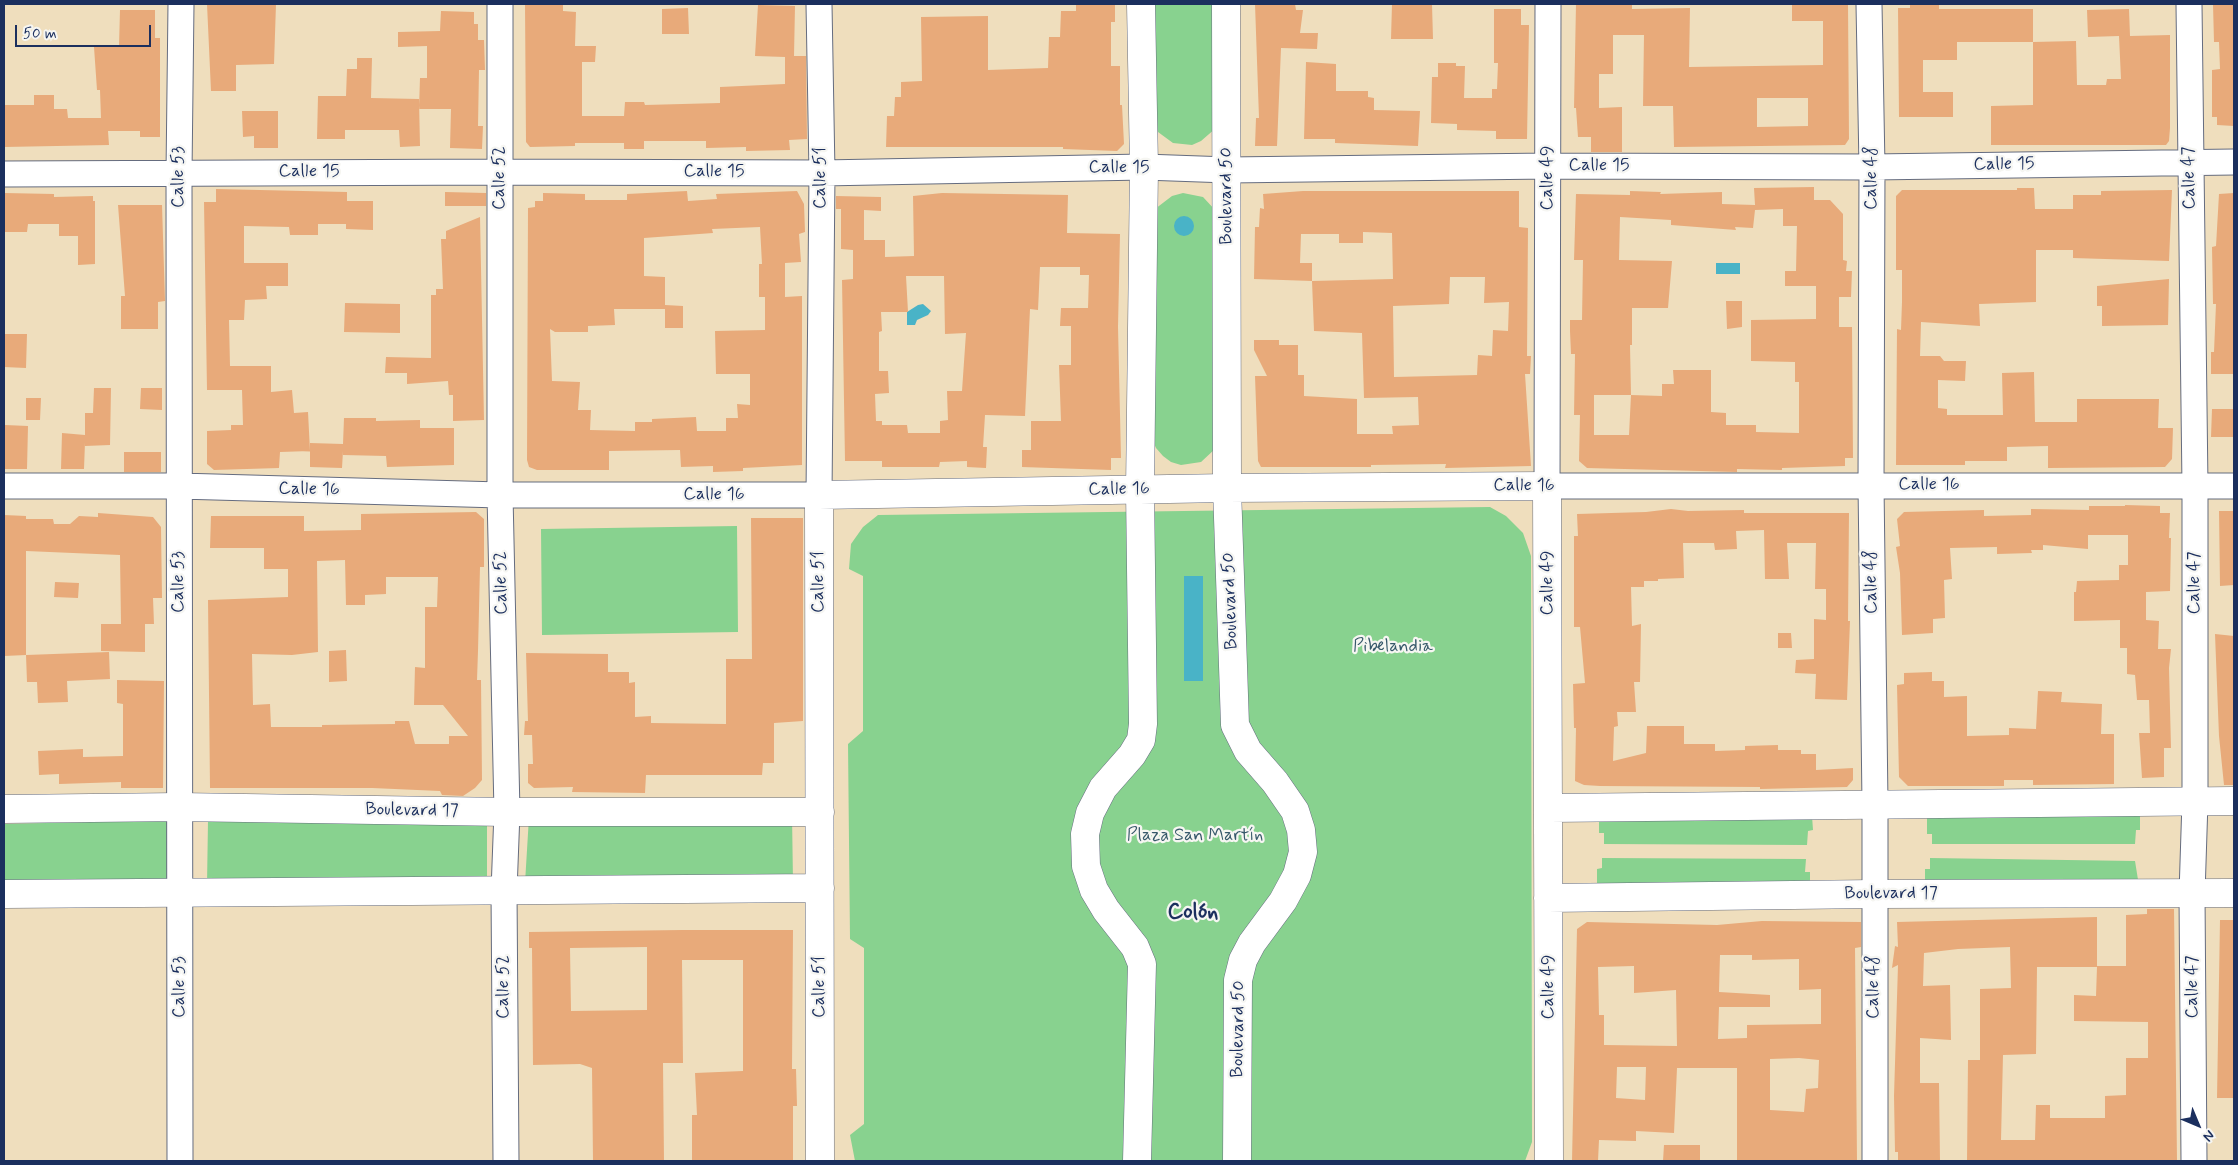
<!DOCTYPE html>
<html>
<head>
<meta charset="utf-8">
<style>
  body { margin:0 }
  #map { position:relative; width:2238px; height:1165px; overflow:hidden; background:#efdebd; font-family:Mynerve,sans-serif }
  canvas { display:block }
  .frame { position:absolute; inset:0; border:5px solid #1b2f5e; pointer-events:none }
  .north { position:absolute; left:2173px; top:1100px; width:50px; height:50px; -webkit-text-stroke:4px #f6f6f2; paint-order:stroke; rotate:135deg; font-size:14px; font-weight:700; line-height:20px; text-align:center; color:#1b2f5e }
  .north::after { content:''; display:block; margin:auto; width:18px; height:22px; background:#1b2f5e; clip-path:polygon(50% 0,100% 100%,50% 72%,0 100%) }
  .scale { position:absolute; left:15px; top:25px; width:136px; height:22px; box-sizing:border-box; border:2px solid #1b2f5e; border-top:0; padding-left:6px; font-size:15px; line-height:18px; white-space:nowrap; color:#1b2f5e; -webkit-text-stroke:4px #f6f6f2; paint-order:stroke }
</style>
</head>
<body>
<div id="map">
<canvas width="2238" height="1165"></canvas>
<div class="frame"></div>
<div class="north">N</div>
<div class="scale">50 m</div>
</div>
<script>
const g = document.querySelector('canvas').getContext('2d');
g.lineJoin = 'round';
function paint(path, color) {
  g.fillStyle = color;
  g.fill(path, 'evenodd');
}
function shape(rows) {
  const path = new Path2D();
  for (const r of rows) {
    if (r.length === 3) {
      path.moveTo(r[0] + r[2], r[1]);
      path.arc(r[0], r[1], r[2], 0, 2 * Math.PI);
      continue;
    }
    path.moveTo(r[0], r[1]);
    for (let i = 2; i < r.length; i += 2) path.lineTo(r[i], r[i + 1]);
  }
  return path;
}
function stroke(path, color, width, dash) {
  g.strokeStyle = color;
  g.lineWidth = width;
  g.lineCap = dash ? 'butt' : 'round';
  g.setLineDash(dash || []);
  g.stroke(path);
}
function label(font, color, halo, rows, align = 'center') {
  g.font = font + ' Mynerve,sans-serif';
  g.lineWidth = 4.5;
  g.setLineDash([]);
  g.textBaseline = 'middle';
  g.strokeStyle = halo;
  g.fillStyle = color;
  for (const [text, x, y, turn = 0] of rows) {
    g.save();
    g.translate(x, y);
    g.rotate((+turn || 0) * Math.PI / 180);
    g.textAlign = isNaN(turn) ? turn : align;
    if (halo) g.strokeText(text, 0, 0);
    g.fillText(text, 0, 0);
    g.restore();
  }
}
const green = shape([
  [1150,4,1219,4,1216,128,1201,141,1192,145,1173,143,1158,132,1154,124],
  [1183,193,1203,197,1216,211,1215,449,1201,462,1181,465,1171,462,1163,456,1156,448,1152,439,1155,209,1172,196],
  [1490,507,1506,516,1523,533,1531,556,1532,1142,1525,1161,855,1161,850,1135,864,1124,864,948,850,939,848,744,863,731,863,576,849,569,851,544,863,527,878,515],
  [737,526,738,632,542,635,541,529],
  [792,814,793,883,525,883,529,817],
  [1599,816,1812,816,1813,830,1808,831,1807,845,1604,844,1604,833,1599,833],
  [1927,816,2140,816,2140,830,2136,830,2135,844,1932,844,1932,834,1927,834],
  [487,819,487,887,207,885,208,821],
  [172,820,173,879,4,883,4,824],
  [1602,858,1806,859,1805,872,1810,872,1810,887,1597,886,1597,869,1602,868],
  [1930,858,2135,861,2139,886,1925,887,1925,869,1930,869]
]);
const water = shape([
  [1184,226,10],
  [1716,263,1740,263,1740,274,1716,274],
  [923,304,931,311,928,315,917,320,915,325,907,325,907,312,918,305],
  [1184,576,1203,576,1203,681,1184,681]
]);
const building = shape([
  [207,4,276,4,274,64,236,65,236,91,211,91],
  [525,4,563,4,563,11,576,12,575,46,596,46,595,62,582,62,582,116,624,116,625,102,644,102,645,105,720,103,720,87,785,84,785,57,755,56,758,5,795,6,794,56,806,56,807,139,789,140,790,150,746,151,746,147,706,148,706,141,644,141,644,149,624,149,624,143,575,143,575,146,530,147,526,142],
  [1076,4,1115,4,1115,22,1111,22,1111,66,1120,66,1120,105,1122,105,1124,144,1117,151,1063,149,1063,147,886,147,887,116,894,116,895,97,901,97,901,82,922,81,921,17,988,16,988,70,1048,68,1049,37,1060,37,1061,11,1076,11],
  [1255,4,1295,4,1296,10,1303,10,1300,33,1318,33,1317,49,1281,48,1277,146,1255,146,1256,118,1259,118],
  [1392,4,1432,4,1433,39,1391,39],
  [1576,4,1632,4,1632,9,1690,8,1689,67,1823,65,1823,21,1792,21,1792,5,1848,4,1849,139,1845,145,1674,147,1673,106,1643,106,1644,35,1613,35,1613,74,1599,74,1599,108,1622,107,1622,152,1591,152,1591,137,1578,137,1576,108,1574,108],
  [1757,98,1808,98,1808,126,1757,127],
  [1910,4,1939,4,1939,9,2033,9,2033,42,1957,42,1957,60,1923,60,1923,92,1953,92,1953,117,1899,117,1898,8,1910,8],
  [2213,4,2234,4,2234,126,2217,125,2217,117,2212,117,2212,70,2220,69,2219,42,2214,42],
  [688,8,689,34,662,34,662,9],
  [1494,9,1521,9,1521,25,1529,25,1527,139,1496,139,1496,131,1457,130,1457,124,1431,123,1432,77,1438,77,1438,63,1456,63,1456,66,1465,66,1464,98,1492,98,1492,89,1497,89,1498,63,1494,63],
  [2129,9,2130,36,2170,35,2170,128,2169,141,2166,145,1991,145,1991,106,2033,105,2033,42,2076,41,2077,85,2106,85,2107,79,2121,79,2119,36,2088,37,2087,10],
  [120,10,155,10,155,38,160,38,160,137,140,137,140,131,108,131,109,145,4,147,4,105,34,105,34,95,54,95,54,109,67,109,68,118,101,118,100,90,97,90,94,47,119,47],
  [441,11,474,12,474,24,478,24,478,40,484,40,485,70,479,70,478,126,483,126,482,149,450,148,451,109,419,109,420,78,427,78,427,46,398,47,398,32,440,31],
  [357,58,372,58,371,98,419,99,420,146,400,147,399,130,345,130,345,139,317,139,318,96,346,96,347,69,357,69],
  [1306,62,1336,64,1336,91,1368,91,1368,97,1374,98,1374,110,1420,111,1418,146,1335,143,1335,139,1304,139],
  [242,111,278,111,278,148,254,148,254,136,243,137],
  [1814,187,1814,200,1830,200,1843,214,1843,260,1847,261,1846,271,1852,271,1851,297,1839,297,1839,327,1852,327,1853,458,1845,458,1845,466,1782,468,1782,470,1737,469,1737,472,1587,468,1579,461,1580,415,1574,415,1575,354,1571,354,1570,331,1570,320,1582,320,1583,260,1574,260,1576,194,1630,195,1630,191,1661,192,1660,194,1722,192,1722,204,1755,205,1754,188],
  [1783,209,1783,226,1797,226,1796,271,1785,271,1785,286,1816,286,1816,319,1751,320,1751,361,1795,362,1795,382,1799,382,1799,433,1756,432,1756,425,1726,425,1726,413,1711,412,1711,370,1673,370,1674,384,1662,384,1662,396,1631,395,1630,345,1632,345,1632,308,1668,308,1672,261,1619,260,1620,217,1671,220,1671,225,1736,230,1735,227,1753,228,1755,210],
  [1594,395,1631,395,1629,435,1594,435],
  [2017,188,2034,188,2035,209,2073,209,2073,195,2101,195,2101,191,2172,190,2169,261,2073,258,2073,250,2036,250,2036,302,1979,304,1980,326,1921,322,1920,356,1940,356,1944,361,1966,361,1965,381,1938,380,1938,408,1947,409,1947,415,2003,415,2002,373,2034,372,2035,422,2077,422,2077,399,2159,399,2158,428,2173,428,2172,459,2165,467,2048,468,2048,446,2007,447,2007,461,1965,461,1965,465,1896,465,1897,329,1901,330,1902,302,1902,270,1896,270,1896,196,1902,190,2017,190],
  [216,189,347,192,347,201,373,201,373,230,346,229,346,224,318,224,318,235,290,235,289,227,244,226,244,263,288,263,288,286,266,286,267,299,245,300,244,320,229,320,230,366,271,366,271,392,292,390,294,413,308,412,310,451,280,452,279,468,214,470,207,464,207,431,231,430,231,425,243,425,242,390,207,390,204,202,216,202],
  [687,191,688,201,717,199,716,194,797,191,804,204,805,232,799,234,801,262,785,263,785,297,802,296,802,465,743,468,743,471,713,472,713,466,681,467,680,450,609,451,609,470,537,470,529,467,527,460,528,208,535,207,535,201,543,201,543,193,585,194,585,200,627,200,627,194],
  [760,227,762,264,759,264,759,297,765,297,765,330,715,331,716,374,750,374,750,405,737,404,738,418,726,418,726,431,697,431,696,417,652,419,652,422,635,422,635,431,590,430,591,410,578,410,580,382,552,381,550,329,555,332,588,332,588,326,615,325,614,309,665,309,665,277,644,276,644,238,713,233,712,229],
  [1303,191,1519,191,1519,227,1528,228,1527,356,1531,356,1530,374,1525,374,1531,466,1445,468,1446,464,1371,465,1371,467,1261,467,1258,461,1255,376,1267,376,1254,350,1254,340,1279,340,1279,345,1298,345,1298,375,1304,375,1304,396,1357,399,1357,434,1393,434,1392,426,1419,425,1418,397,1364,398,1362,333,1314,331,1312,281,1254,279,1255,227,1259,227,1260,208,1264,209,1263,194],
  [1363,232,1392,233,1393,279,1312,281,1312,263,1300,263,1301,234,1339,234,1339,243,1363,243],
  [1450,277,1485,277,1484,303,1509,302,1508,331,1493,330,1492,356,1478,355,1477,375,1394,377,1393,306,1449,304],
  [445,192,486,193,486,206,445,206],
  [4,193,54,194,54,197,93,196,93,201,95,201,95,264,78,265,78,236,59,236,59,224,28,224,27,232,4,232],
  [942,193,1068,195,1067,233,1120,234,1118,327,1121,458,1111,458,1111,470,1022,467,1022,450,1031,450,1031,421,1061,421,1059,365,1071,365,1071,326,1060,326,1061,308,1088,308,1089,275,1080,275,1080,267,1040,267,1038,310,1030,309,1025,416,985,415,983,447,987,447,986,468,967,467,967,461,940,462,939,467,882,467,882,461,845,461,842,280,853,279,853,250,841,249,841,209,836,209,836,196,881,197,881,211,864,210,864,240,885,240,885,257,914,256,913,196],
  [906,276,944,276,945,334,966,333,962,391,947,391,948,420,940,421,940,433,908,433,907,425,882,425,882,421,876,421,875,394,889,393,888,371,879,371,879,332,882,331,881,312,908,312],
  [2234,193,2234,374,2211,374,2211,352,2214,352,2216,304,2213,304,2212,247,2216,246,2219,194],
  [118,205,162,205,165,301,158,302,158,329,121,329,121,296,125,296],
  [480,217,484,420,453,421,453,395,449,395,448,381,407,384,407,373,385,373,386,357,431,358,431,295,436,295,436,289,443,289,441,239,446,239,446,231],
  [2169,279,2168,325,2102,326,2102,306,2097,306,2097,286],
  [1726,301,1742,301,1742,327,1727,329],
  [345,303,400,304,400,333,344,332],
  [665,305,683,306,683,328,665,328],
  [4,334,27,334,26,368,4,367],
  [94,388,111,388,110,445,85,446,85,442,84,469,61,469,62,433,85,435,85,413,93,413],
  [141,388,162,388,162,410,140,409],
  [26,398,41,398,40,420,26,420],
  [2212,409,2234,409,2234,437,2211,437],
  [344,418,376,418,376,421,420,420,420,428,454,428,454,465,387,467,386,456,343,455,343,451,342,468,310,467,310,443,343,444],
  [5,425,28,426,27,469,4,469],
  [124,452,161,452,161,472,124,472],
  [2125,505,2160,506,2160,513,2170,513,2169,538,2171,538,2170,591,2146,592,2146,620,2159,621,2158,649,2171,649,2169,668,2171,748,2164,748,2164,777,2142,778,2139,733,2150,733,2149,700,2137,700,2135,675,2127,674,2127,648,2120,648,2120,620,2074,621,2074,592,2076,592,2077,581,2119,580,2119,565,2128,565,2128,535,2088,535,2088,549,2043,545,2043,550,2031,550,2032,553,1997,554,1997,547,1950,548,1952,579,1944,580,1945,618,1933,619,1933,633,1902,635,1900,573,1896,547,1900,546,1897,519,1904,512,1984,510,1984,516,2031,515,2031,509,2089,510,2089,506,2125,506],
  [1671,509,1688,511,1744,510,1744,513,1849,513,1848,621,1850,621,1847,700,1815,699,1816,674,1795,673,1796,660,1814,659,1814,619,1826,620,1826,589,1815,589,1816,543,1787,543,1789,579,1765,579,1764,530,1736,531,1737,549,1715,550,1714,543,1683,543,1684,578,1658,579,1658,581,1644,581,1644,587,1631,587,1632,626,1641,624,1640,682,1634,682,1636,712,1617,712,1618,726,1614,727,1613,761,1646,753,1647,726,1684,726,1684,744,1715,744,1715,751,1745,750,1745,746,1778,745,1778,750,1801,750,1801,754,1816,754,1816,770,1853,768,1853,780,1847,787,1760,789,1760,787,1600,786,1584,785,1575,781,1576,728,1574,728,1573,684,1585,683,1580,627,1574,627,1574,536,1578,536,1577,514,1646,512],
  [2219,511,2234,511,2234,585,2220,586],
  [476,512,484,519,484,567,480,567,478,651,477,680,481,680,482,780,475,788,463,796,442,795,440,791,372,788,210,788,208,600,288,597,288,569,264,569,264,548,210,548,211,516,304,516,304,531,361,530,361,514],
  [345,560,346,605,365,605,365,595,386,594,386,577,438,577,437,607,425,607,425,668,415,667,414,705,443,705,468,736,449,736,449,744,415,744,409,721,395,721,395,724,322,725,322,727,271,727,270,704,253,705,252,654,292,655,318,652,317,561],
  [98,513,153,517,161,527,162,598,153,598,154,624,145,624,145,652,101,651,101,624,121,624,120,555,26,551,26,655,4,656,4,515,26,516,26,519,53,519,54,524,70,524,79,516,98,517],
  [751,518,803,518,803,721,774,723,774,763,763,763,762,775,646,775,645,793,572,792,573,787,534,788,528,783,528,764,533,764,532,735,524,735,525,721,528,721,526,653,608,654,608,672,629,672,629,683,635,682,635,717,651,716,651,723,726,724,726,659,752,659],
  [55,582,79,583,78,598,54,597],
  [1778,633,1791,633,1792,648,1778,648],
  [2215,634,2234,636,2234,785,2224,785,2219,736],
  [346,650,347,681,329,682,329,651],
  [109,652,110,679,67,681,68,702,38,703,37,682,27,682,26,655],
  [1932,672,1932,681,1944,681,1944,697,1967,696,1967,736,2009,735,2009,728,2036,729,2038,691,2062,692,2061,702,2102,704,2101,734,2114,734,2114,784,2033,785,2033,780,2004,780,2004,786,1908,786,1899,777,1897,685,1904,684,1904,673],
  [117,680,164,681,163,788,121,788,121,782,59,784,59,774,39,775,38,751,83,749,83,757,123,756,123,704,117,703],
  [2147,909,2174,909,2177,1161,1967,1161,1968,1060,1980,1060,1980,989,2011,988,2010,947,1958,949,1924,953,1923,986,1950,985,1951,1040,1920,1038,1920,1083,1939,1083,1940,1161,1898,1161,1898,1152,1895,1152,1894,1096,1898,965,1892,968,1895,946,1898,947,1897,922,2097,917,2097,966,2126,966,2126,915,2147,914],
  [2037,967,2097,967,2096,996,2074,995,2074,1021,2148,1022,2148,1058,2126,1058,2126,1095,2105,1096,2105,1118,2050,1118,2050,1105,2036,1105,2035,1140,2001,1140,2003,1055,2036,1054],
  [2220,920,2234,920,2234,1098,2217,1098],
  [1762,921,1861,922,1861,947,1855,948,1857,1161,1737,1161,1737,1068,1677,1068,1674,1133,1636,1131,1636,1141,1599,1140,1598,1161,1572,1161,1577,929,1587,922,1717,925],
  [1720,955,1752,955,1752,960,1799,959,1799,990,1821,989,1821,1024,1747,1025,1747,1038,1718,1039,1719,1007,1770,1007,1770,995,1719,992],
  [1634,966,1634,993,1676,990,1677,1046,1604,1045,1604,1015,1599,1015,1598,967],
  [1799,1058,1819,1060,1818,1088,1806,1089,1804,1112,1770,1110,1770,1059],
  [1617,1067,1646,1067,1645,1100,1616,1098],
  [682,930,793,930,792,1069,796,1069,797,1106,793,1106,793,1161,692,1161,692,1115,697,1115,695,1073,743,1071,743,960,682,960,683,1063,663,1063,664,1161,593,1161,592,1068,580,1064,533,1065,532,948,529,948,529,932],
  [647,947,647,1010,571,1011,570,948],
  [1664,1145,1700,1145,1700,1161,1663,1161]
]);
const minor = shape([
  [500,4,500,495,507,812,504,891,506,1161],
  [1548,4,1547,486,2234,486],
  [1869,4,1872,167,1871,484,1875,804,1875,1161],
  [2189,4,2195,486,2195,801,2192,894,2194,1161],
  [4,174,500,172,822,173,1144,167,1228,170,1548,166,1872,167,2234,162],
  [4,486,179,486,500,495,819,495,822,173,819,4],
  [180,1161,179,173,181,4]
]);
const major = shape([
  [1226,4,1227,488,1235,725,1248,751,1275,782,1295,811,1301,830,1303,852,1297,875,1283,901,1252,943,1243,960,1238,980,1237,1161],
  [1550,808,2234,801],
  [4,809,179,807,507,812,820,812],
  [4,894,820,888],
  [1548,898,1874,894,2234,893],
  [820,1161,819,495,1227,488,1547,486,1549,1161],
  [1137,1161,1142,964,1135,947,1106,910,1094,890,1086,866,1085,834,1090,813,1103,788,1132,755,1141,740,1143,724,1140,490,1144,167,1141,4]
]);
const streetNames = [
  ["Calle 15",2004,165,-1],
  ["Calle 15",1599,166],
  ["Calle 15",1119,168],
  ["Calle 15",309,172],
  ["Calle 15",714,172],
  ["Calle 53",179,177,-90],
  ["Calle 52",500,178,-90],
  ["Calle 51",821,178,-90],
  ["Calle 49",1548,178,-90],
  ["Calle 48",1872,178,-90],
  ["Calle 47",2190,178,-91],
  ["Boulevard 50",1227,196,-90],
  ["Calle 16",1929,485],
  ["Calle 16",1524,486],
  ["Calle 16",309,490,1],
  ["Calle 16",1119,490,-1],
  ["Calle 16",714,495],
  ["Calle 53",179,582,-90],
  ["Calle 51",819,582,-90],
  ["Calle 48",1872,582,-91],
  ["Calle 52",502,583,-91],
  ["Calle 49",1548,583,-90],
  ["Calle 47",2195,583,-90],
  ["Boulevard 50",1231,601,-92],
  ["Boulevard 17",412,811,1],
  ["Boulevard 17",1891,894],
  ["Calle 53",180,987,-90],
  ["Calle 52",504,987,-90],
  ["Calle 51",820,987,-90],
  ["Calle 49",1549,987,-90],
  ["Calle 48",1874,987,-90],
  ["Calle 47",2193,987,-90],
  ["Boulevard 50",1239,1029,-89]
];
const parkNames = [
  ["Pibelandia",1393,647],
  ["Plaza San Martín",1195,836]
];
const districtNames = [
  ["Colón",1193,913]
];
paint(green, '#88d28f');
paint(water, '#49b3c7');
paint(building, '#e8aa7a');
stroke(minor, '#656c7f', 27);
stroke(major, '#656c7f', 29);
stroke(minor, '#fff', 25);
stroke(major, '#fff', 28);
label('18px', '#1b2f5e', '#f6f6f2', streetNames);
label('18px', '#36586a', '#f6f6f2', parkNames);
label('bold 22px', '#1b2f5e', '#f6f6f2', districtNames);
</script>
</body>
</html>
